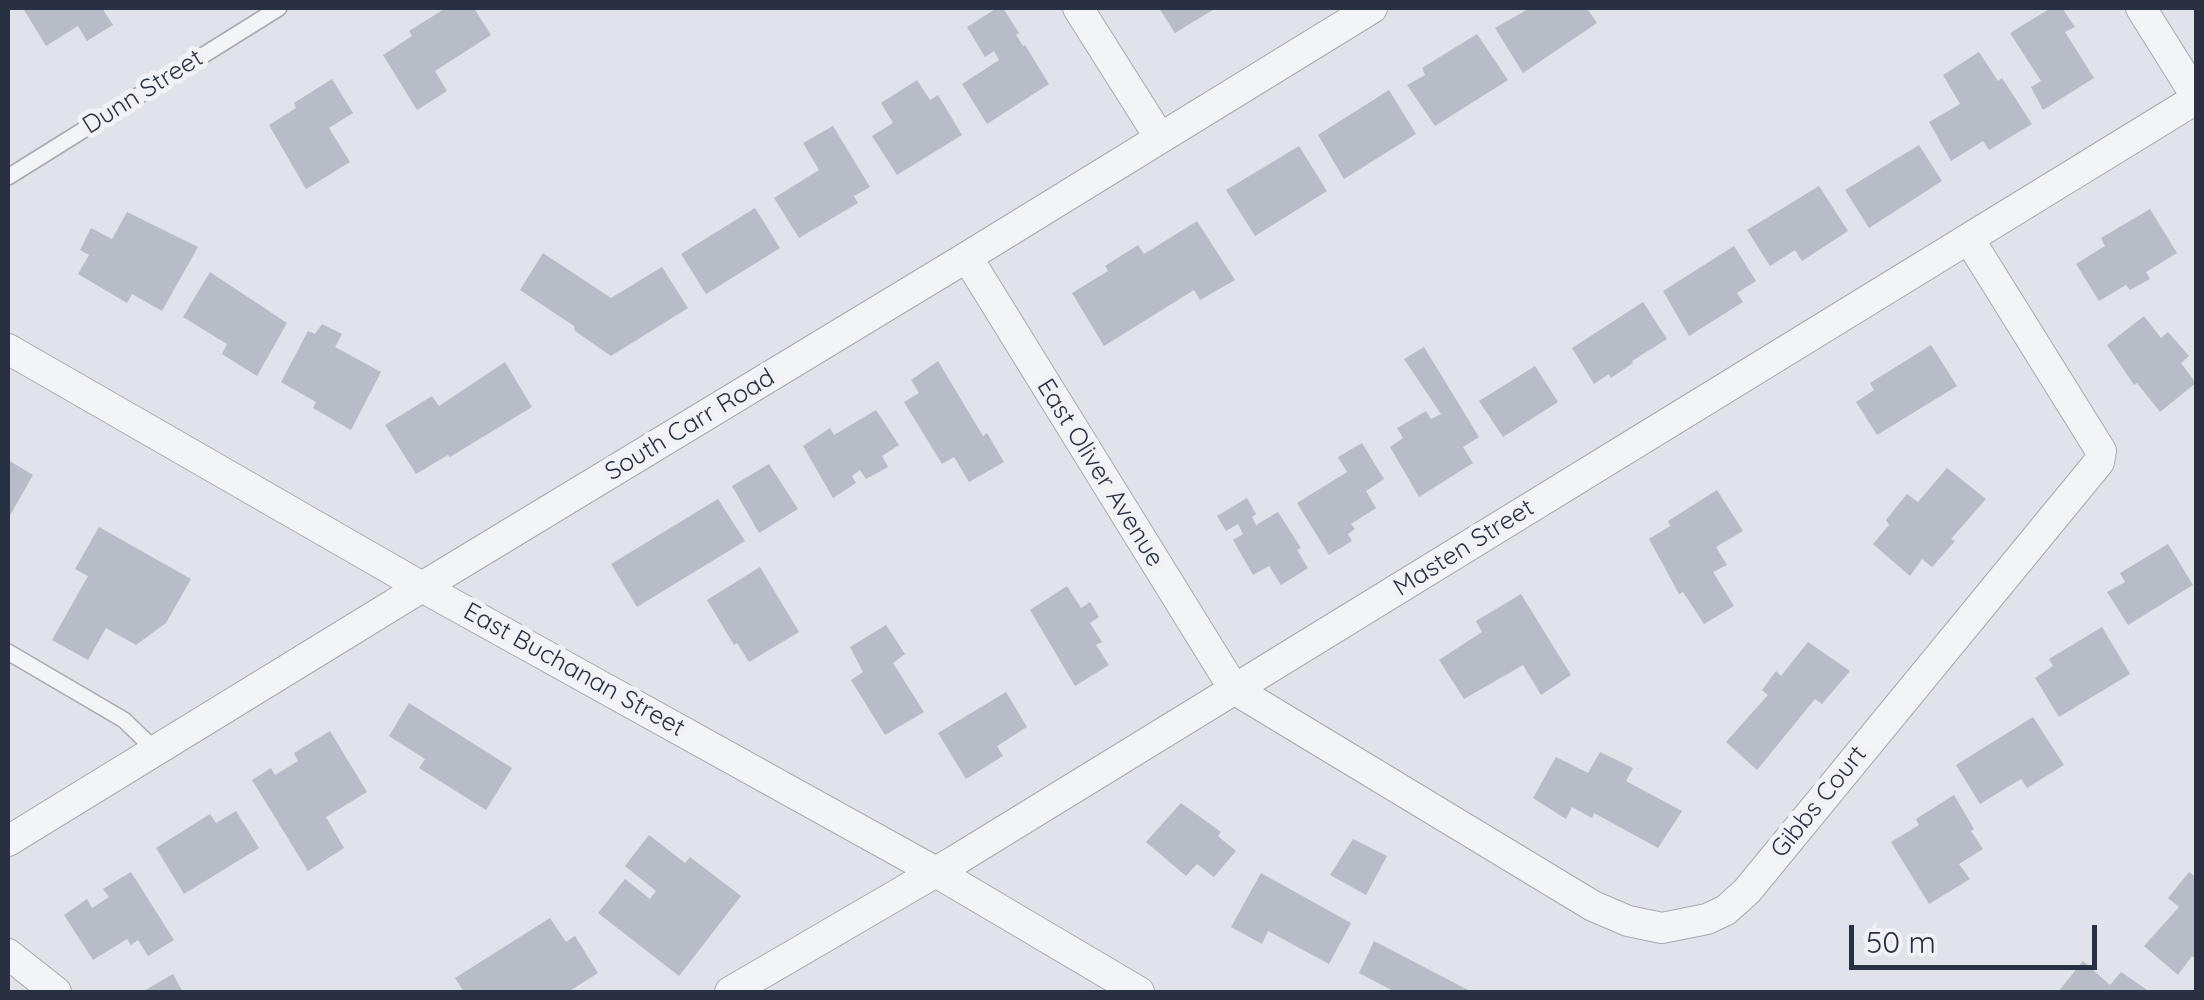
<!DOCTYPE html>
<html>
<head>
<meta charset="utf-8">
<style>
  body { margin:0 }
  #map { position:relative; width:2204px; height:1000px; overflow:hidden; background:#e0e3e9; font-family:Quicksand,sans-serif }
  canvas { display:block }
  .frame { position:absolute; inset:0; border:10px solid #293041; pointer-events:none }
  .scale { position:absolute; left:1849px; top:925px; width:248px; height:45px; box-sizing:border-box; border:5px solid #293041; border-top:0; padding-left:12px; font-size:30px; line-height:35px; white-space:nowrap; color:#293041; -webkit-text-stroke:8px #f0f2f7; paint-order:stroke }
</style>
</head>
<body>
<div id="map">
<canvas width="2204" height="1000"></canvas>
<div class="frame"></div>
<div class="scale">50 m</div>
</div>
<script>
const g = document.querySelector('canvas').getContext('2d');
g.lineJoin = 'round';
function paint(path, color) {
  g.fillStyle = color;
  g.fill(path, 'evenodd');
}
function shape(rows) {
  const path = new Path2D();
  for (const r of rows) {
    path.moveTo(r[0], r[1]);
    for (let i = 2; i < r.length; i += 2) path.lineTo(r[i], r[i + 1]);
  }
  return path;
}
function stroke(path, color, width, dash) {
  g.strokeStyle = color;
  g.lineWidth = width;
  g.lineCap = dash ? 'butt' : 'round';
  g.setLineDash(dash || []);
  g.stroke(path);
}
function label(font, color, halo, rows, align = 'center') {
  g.font = font + ' Quicksand,sans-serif';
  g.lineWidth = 10;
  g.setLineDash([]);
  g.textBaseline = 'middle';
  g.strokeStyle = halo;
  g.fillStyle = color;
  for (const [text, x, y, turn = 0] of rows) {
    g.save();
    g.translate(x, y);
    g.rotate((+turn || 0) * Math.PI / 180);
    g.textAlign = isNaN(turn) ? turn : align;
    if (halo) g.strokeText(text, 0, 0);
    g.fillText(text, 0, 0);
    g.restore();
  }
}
const building = shape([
  [23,8,102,8,113,25,87,41,78,26,46,46],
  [446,8,474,8,491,35,435,71,447,91,417,110,383,55,412,36,409,31],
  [997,8,1003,8,1019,33,1016,35,1023,46,1025,45,1049,84,987,124,962,84,999,60,994,51,985,57,967,27],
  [1159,8,1216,8,1175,33],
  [1530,8,1587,8,1597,23,1523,73,1495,28],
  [2051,8,2062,8,2075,27,2065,32,2094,78,2043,110,2031,87,2041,81,2010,33],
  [1477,34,1508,80,1435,126,1407,85,1425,75,1422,68],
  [1979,52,1998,81,2002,78,2032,124,1989,150,1983,141,1951,161,1929,122,1960,104,1943,75],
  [332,79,353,113,329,128,350,162,306,189,269,125,296,108,294,103],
  [917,80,930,100,938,95,962,135,897,175,872,136,893,123,881,103],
  [1389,90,1416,134,1344,179,1318,135],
  [833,126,870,187,854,196,858,203,799,238,774,198,819,170,803,143],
  [1919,145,1942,181,1869,228,1845,190],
  [1299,146,1327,191,1255,236,1226,190],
  [1819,186,1848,231,1802,261,1795,250,1770,266,1747,230],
  [755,208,780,248,706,294,681,254],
  [2150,209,2177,253,2146,272,2150,279,2130,290,2126,285,2099,301,2076,264,2105,246,2101,238],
  [127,212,198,247,162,311,132,294,127,303,78,274,89,255,80,250,91,228,112,239],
  [1197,221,1235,280,1200,300,1194,290,1104,346,1072,293,1108,271,1105,266,1138,245,1144,254],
  [1734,246,1756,281,1737,293,1743,302,1689,336,1663,291],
  [543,253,611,298,662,267,688,308,611,356,575,331,574,326,520,290],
  [210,272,287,323,257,376,222,354,227,344,183,317],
  [1643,302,1667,339,1632,361,1633,363,1611,378,1609,374,1594,384,1572,348],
  [2144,316,2161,338,2168,332,2189,356,2181,363,2196,383,2160,412,2137,383,2134,385,2107,345],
  [322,324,342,334,335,347,381,372,351,430,313,408,316,402,281,382,308,331,315,334],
  [1931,345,1957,386,1877,435,1856,402,1874,390,1870,383],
  [1424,347,1479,437,1463,447,1473,463,1419,497,1390,447,1403,438,1397,428,1426,411,1431,419,1441,414,1404,359],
  [938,361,983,436,987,433,1004,462,969,482,954,457,942,464,904,402,919,393,911,380],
  [505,362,532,407,450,457,448,455,416,474,385,425,432,396,439,406],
  [1535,366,1558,402,1503,437,1479,401],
  [876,410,899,445,882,456,888,467,866,479,860,470,852,476,856,483,833,498,803,446,830,428,834,435],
  [1362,443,1384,479,1366,491,1376,508,1351,524,1355,529,1348,534,1352,541,1329,555,1297,503,1347,472,1338,457],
  [8,460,33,475,8,519],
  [769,464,798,509,759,533,732,486],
  [1947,468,1986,499,1951,539,1955,541,1932,567,1922,559,1910,576,1873,544,1889,525,1886,520,1907,494,1918,502],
  [1717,490,1743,531,1716,547,1727,565,1713,572,1734,606,1704,624,1683,592,1679,594,1649,539,1670,526,1668,521],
  [1247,498,1256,514,1252,517,1256,525,1278,512,1301,548,1297,550,1308,568,1281,585,1269,566,1253,575,1233,540,1243,534,1238,524,1226,531,1217,516],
  [718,499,745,541,637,607,611,564],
  [99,527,191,579,166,623,136,645,106,628,88,660,52,640,88,576,75,569],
  [2168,544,2193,585,2128,625,2107,592,2125,582,2120,573],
  [760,567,799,632,749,662,737,643,734,645,707,600],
  [1067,586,1081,608,1090,602,1099,617,1090,623,1102,642,1096,645,1109,665,1075,686,1030,610],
  [1521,594,1571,675,1541,695,1523,665,1464,699,1439,660,1482,632,1476,621],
  [886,625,905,654,893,663,924,712,885,735,851,680,863,672,850,647],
  [2102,627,2130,674,2059,717,2035,678,2053,666,2049,659],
  [1808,642,1850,671,1822,704,1815,699,1757,770,1726,742,1768,695,1762,690,1776,671,1781,676],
  [1006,692,1027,727,997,746,1003,756,966,779,938,733],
  [409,703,512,768,486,810,419,768,425,759,389,736],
  [2033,717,2064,765,2027,788,2021,779,1980,804,1956,765],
  [330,731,367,792,326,817,344,848,308,871,252,780,271,768,275,775,298,761,294,753],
  [1600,752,1633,768,1626,781,1682,811,1658,848,1594,813,1592,818,1572,807,1566,819,1533,798,1556,757,1588,773],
  [1954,795,1974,829,1971,831,1983,849,1959,864,1970,879,1929,904,1891,842,1919,825,1916,819],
  [1181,803,1221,832,1218,836,1236,851,1214,877,1197,864,1186,876,1146,842],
  [236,811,259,848,184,894,156,848,210,814,216,823],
  [649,835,685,863,690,857,741,896,679,976,598,913,625,879,650,899,656,891,625,866],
  [1353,839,1387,856,1366,895,1330,875],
  [131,872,174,940,148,956,138,940,131,945,127,939,93,960,64,915,87,899,92,908,109,897,103,889],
  [2189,872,2196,877,2196,960,2192,956,2178,975,2144,946,2179,907,2168,898],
  [1261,873,1351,923,1329,964,1268,931,1262,944,1231,927],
  [550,918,566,942,575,936,598,973,568,992,464,992,455,978],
  [1374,941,1472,992,1395,992,1359,973],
  [2083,961,2110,985,2121,972,2150,992,2058,992],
  [173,974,183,992,142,992]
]);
const service = shape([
  [8,177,279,8],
  [8,652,124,720,155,750]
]);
const minor = shape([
  [1078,8,1160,138],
  [2141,8,2196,96],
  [967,257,1234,689,1593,906,1628,921,1662,928,1707,919,1726,910,1747,891,2099,462,2101,451,1969,239],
  [8,349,422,587,936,872,1139,992],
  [8,841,422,587,967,257,1372,8],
  [8,954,56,992],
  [730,992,953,862,2196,99]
]);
const streetNames = [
  ["Dunn Street",143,92,-32],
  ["South Carr Road",690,425,-31],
  ["East Oliver Avenue",1100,473,58],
  ["Masten Street",1464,548,-32],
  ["East Buchanan Street",574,670,29],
  ["Gibbs Court",1819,802,-51]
];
paint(building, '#b8bcc6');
stroke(service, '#a5aab3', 18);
stroke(minor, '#a5aab3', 32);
stroke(service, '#f3f4f8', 15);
stroke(minor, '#f3f4f8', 30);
label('25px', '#293041', '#f0f2f7', streetNames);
</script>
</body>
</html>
